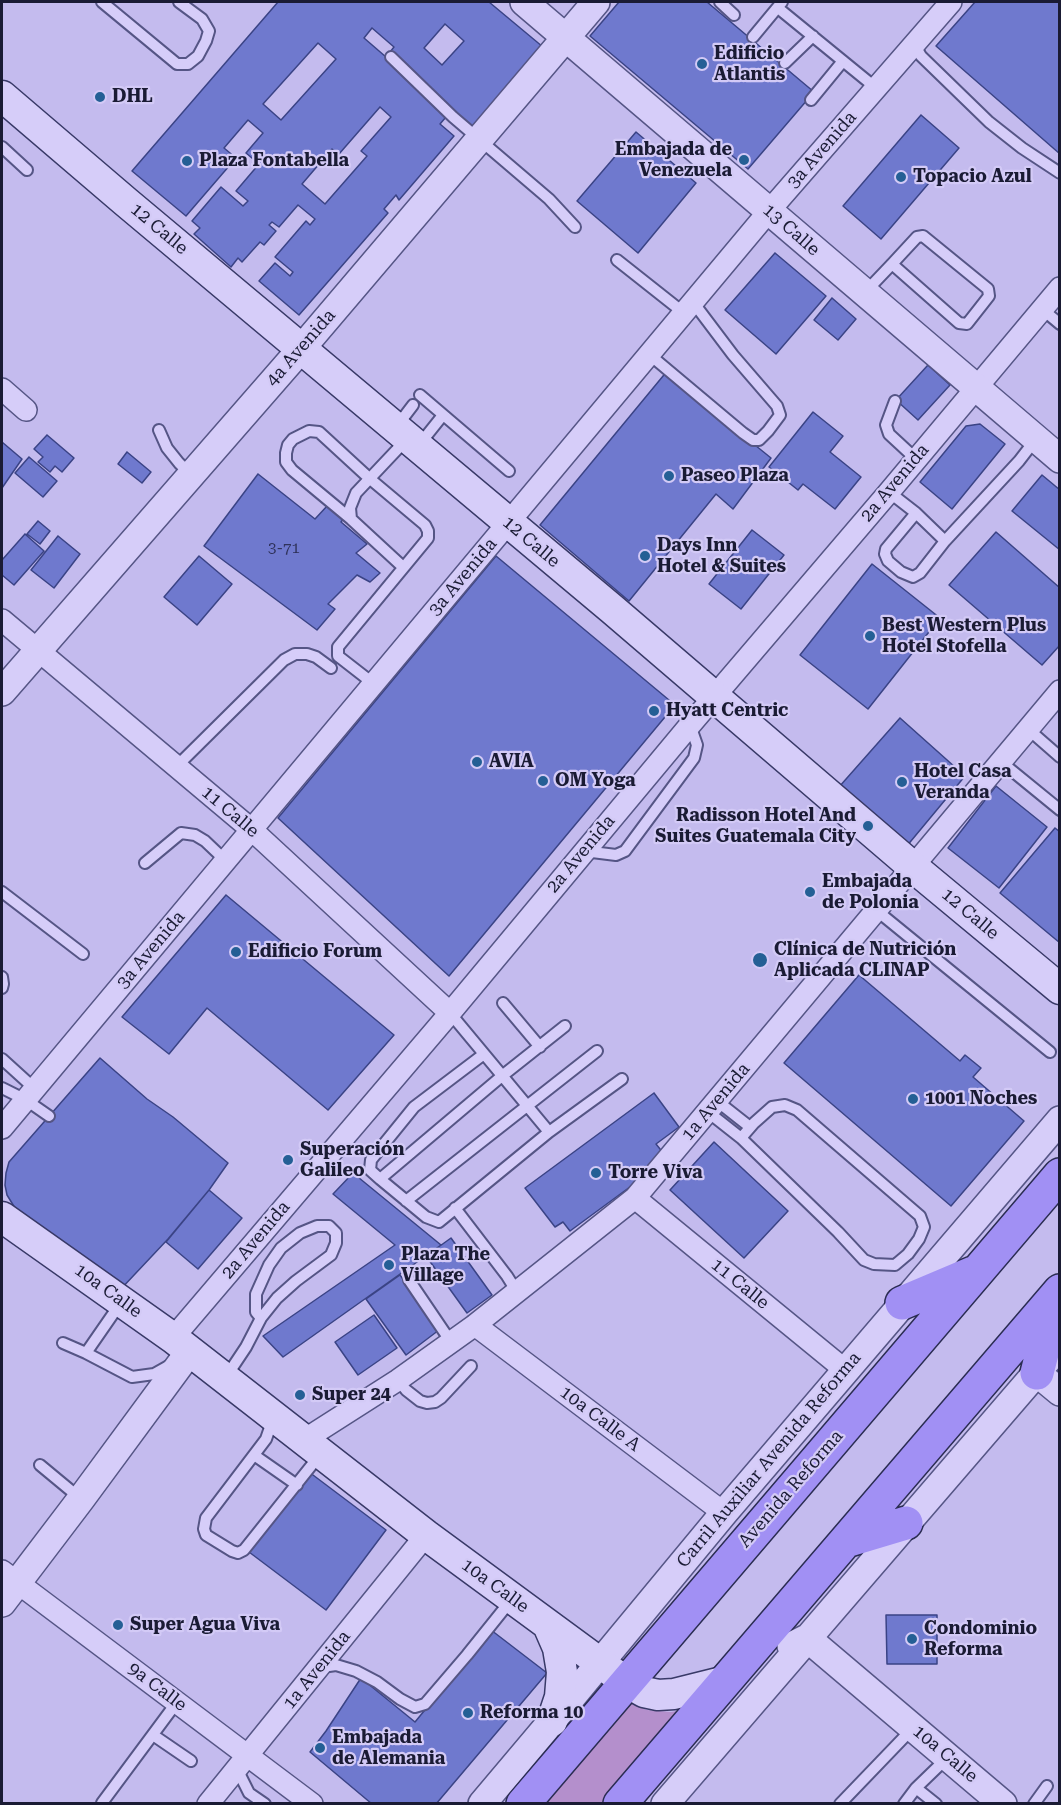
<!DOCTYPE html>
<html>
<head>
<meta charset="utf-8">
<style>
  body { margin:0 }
  #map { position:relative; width:1061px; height:1805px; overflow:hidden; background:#c4bbee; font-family:"Roboto Serif",serif }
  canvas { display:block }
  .frame { position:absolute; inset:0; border:3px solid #1a1b34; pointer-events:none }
</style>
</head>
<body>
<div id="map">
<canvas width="1061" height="1805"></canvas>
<div class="frame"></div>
</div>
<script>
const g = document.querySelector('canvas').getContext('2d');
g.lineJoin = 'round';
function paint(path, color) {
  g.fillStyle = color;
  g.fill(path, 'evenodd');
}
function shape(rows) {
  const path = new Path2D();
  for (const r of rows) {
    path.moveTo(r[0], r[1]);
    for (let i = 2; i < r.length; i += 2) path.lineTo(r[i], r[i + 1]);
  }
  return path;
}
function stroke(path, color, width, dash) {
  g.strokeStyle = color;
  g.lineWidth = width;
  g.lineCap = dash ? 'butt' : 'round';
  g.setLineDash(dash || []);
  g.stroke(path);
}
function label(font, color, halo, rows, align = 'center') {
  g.font = font + ' "Roboto Serif",serif';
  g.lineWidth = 4.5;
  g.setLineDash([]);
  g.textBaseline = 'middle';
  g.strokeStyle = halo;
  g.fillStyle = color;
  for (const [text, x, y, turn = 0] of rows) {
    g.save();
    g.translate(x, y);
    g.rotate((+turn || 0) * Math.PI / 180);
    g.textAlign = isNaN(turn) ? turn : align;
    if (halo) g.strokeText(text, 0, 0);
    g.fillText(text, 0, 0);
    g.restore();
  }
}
const green = shape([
  [630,1703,647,1710,671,1712,702,1707,636,1803,540,1804]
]);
const building = shape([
  [278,2,489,2,543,47,473,128,452,110,440,124,454,136,399,200,396,195,384,209,388,213,299,315,259,281,275,263,290,276,293,272,275,257,306,221,310,225,315,219,298,205,279,227,272,222,269,225,276,231,264,245,260,242,242,262,238,258,231,267,194,234,200,228,192,221,221,187,243,206,248,201,236,191,259,164,246,153,263,133,248,120,224,148,236,158,186,216,132,171,278,2],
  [445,24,464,41,442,65,424,48,445,24],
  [372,28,394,47,386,57,364,38,372,28],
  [318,43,336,59,281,120,263,104,318,43],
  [380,107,391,117,361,151,367,156,325,204,302,184,332,149,339,154,380,107],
  [619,2,707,2,814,92,748,169,590,36,619,2],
  [975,2,1060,2,1060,154,936,46,975,2],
  [921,115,959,148,881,239,843,206,921,115],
  [636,132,696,183,638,253,577,201,636,132],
  [775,253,826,296,776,354,725,310,775,253],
  [832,298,856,319,838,340,814,320,832,298],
  [928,365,950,385,918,420,896,400,928,365],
  [668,370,667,374,771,458,733,509,716,494,629,601,540,525,668,370],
  [813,412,843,436,830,452,861,477,835,509,803,484,798,490,769,467,813,412],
  [980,424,1005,444,952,509,920,482,966,426,980,424],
  [47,435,74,458,62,472,55,466,50,472,38,462,43,457,34,449,47,435],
  [2,442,22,459,2,488,2,442],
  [127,452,151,472,142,483,118,464,127,452],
  [29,457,57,481,43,497,15,473,29,457],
  [258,474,315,519,328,505,344,518,341,522,367,544,356,553,380,573,370,582,357,575,328,604,335,609,317,630,204,546,258,474],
  [1042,475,1060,490,1060,550,1012,511,1042,475],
  [38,521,50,531,40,544,27,534,38,521],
  [752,530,784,555,741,609,709,584,752,530],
  [996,532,1060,588,1060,645,1042,665,949,585,996,532],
  [25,534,44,551,14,585,2,575,2,560,25,534],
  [58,536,80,554,54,588,31,570,58,536],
  [199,556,232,584,197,625,164,597,199,556],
  [496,556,675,705,449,976,278,818,496,556],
  [872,564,940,618,868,709,800,655,872,564],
  [900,718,965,776,906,847,839,787,900,718],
  [996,786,1047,827,999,888,948,848,996,786],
  [1055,828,1060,832,1060,943,1000,893,1055,828],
  [226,895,394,1035,328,1110,207,1008,169,1054,122,1017,226,895],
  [859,975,960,1061,965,1055,981,1068,973,1077,1024,1121,951,1206,784,1063,859,975],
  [100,1058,147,1099,173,1117,228,1163,209,1190,168,1239,119,1291,15,1208,7,1195,5,1185,6,1173,9,1162,100,1058],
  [654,1093,679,1127,656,1144,668,1159,570,1231,563,1222,555,1227,525,1188,654,1093],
  [714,1142,788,1211,744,1258,670,1190,714,1142],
  [353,1173,441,1245,283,1357,263,1336,395,1245,333,1194,353,1173],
  [209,1190,242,1218,198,1269,166,1242,209,1190],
  [451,1238,492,1295,467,1313,426,1256,451,1238],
  [400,1275,439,1330,406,1355,366,1299,400,1275],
  [374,1315,397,1348,358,1375,335,1342,374,1315],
  [309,1472,386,1530,326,1610,249,1552,309,1472],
  [886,1615,937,1615,937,1664,887,1664,886,1615],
  [491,1630,547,1673,436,1804,372,1804,310,1752,326,1731,361,1678,415,1722,491,1630]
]);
const service = shape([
  [102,2,177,64,188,64,198,56,206,41,209,31,202,19,179,2],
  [720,2,734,15],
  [778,8,876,88],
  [753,37,782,2],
  [914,44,921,56,989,122,1022,148,1060,173],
  [391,57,453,117,549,199,575,227],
  [785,63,813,36],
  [811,100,843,61],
  [2,147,27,170],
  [617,260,684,313],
  [865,293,872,285,892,264,917,237,923,236,988,289,989,296,967,324,959,323,892,264],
  [1042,309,1060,324],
  [650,355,743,433,753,440,759,440,768,431,780,415,777,406,733,355,693,302],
  [420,395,509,471],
  [895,401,886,425,889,434,916,459],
  [397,426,413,405],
  [159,430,167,448,179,463,191,475],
  [419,445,443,415],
  [889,492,916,513,945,541],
  [916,513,886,549,885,554,888,561,901,572,913,577,920,573,945,541,1019,461,1036,439],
  [351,519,350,508,356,493,407,439],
  [374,684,338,656,338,647,428,538,428,531,425,525,369,478,319,432,309,431,293,439,288,445,286,453,286,462,292,470,351,519,403,567],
  [1028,729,1060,757],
  [1000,761,1060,810],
  [177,766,284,660,295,654,307,654,316,657,331,668],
  [584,851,616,855,625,851,694,758,697,745,690,725],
  [145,863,181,833,195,835,205,841,226,861],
  [2,892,83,954],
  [876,910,1050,1052],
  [2,977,3,984,2,988],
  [503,1003,540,1047],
  [450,1013,549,1132],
  [565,1026,502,1076,380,1179,426,1217,439,1222,549,1132,622,1079],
  [2,1059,35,1089],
  [2,1088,26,1100,49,1116],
  [717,1101,750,1127],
  [708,1112,741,1138,838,1232,864,1260,874,1264,895,1265,908,1254,919,1239,924,1227,920,1216,797,1110,785,1105,772,1107,754,1123,741,1138],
  [380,1179,370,1170,371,1160,414,1107,484,1054],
  [406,1201,597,1051],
  [455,1208,507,1276,517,1292],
  [409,1280,451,1342],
  [63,1343,86,1353,132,1377,154,1374,170,1365],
  [86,1353,113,1314],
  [226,1377,246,1347,261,1318,277,1298,296,1281,331,1255,336,1243,336,1233,329,1226,317,1226,300,1233,281,1248,269,1265,256,1294,256,1312,261,1318],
  [398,1380,406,1390,420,1401,427,1403,435,1402,441,1398,471,1366],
  [273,1419,266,1439,206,1518,204,1529,206,1535,232,1551,238,1553,244,1550,319,1456],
  [254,1455,297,1485],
  [40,1465,81,1499],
  [322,1667,336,1665,356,1671,377,1682,400,1699,415,1707,425,1704,467,1655,512,1599],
  [153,1735,191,1761],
  [237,1769,249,1793,265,1804],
  [916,1788,936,1804],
  [102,1803,177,1702],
  [840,1804,913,1728],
  [904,1804,916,1788,948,1757],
  [1034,1804,1047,1786]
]);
const minor = shape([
  [2,389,26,410],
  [2,620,252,830,450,1013],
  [2,1128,769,211,951,2],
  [635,1198,845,1370],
  [475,1325,724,1513],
  [173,1338,450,1013,690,725,889,492,1060,288],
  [304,1440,398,1380,475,1325,635,1198,1060,691],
  [2,1571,312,1804],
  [208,1804,426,1535]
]);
const tertiary = shape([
  [524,2,1060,459],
  [2,692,301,349,596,2],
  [1037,1373,1060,1392],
  [2,1603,81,1499,190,1351],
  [791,1646,807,1638,1003,1804],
  [482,1804,552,1721,724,1513,1060,1120],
  [665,1804,1050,1357]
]);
const secondary = shape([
  [2,96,126,202,612,609,913,867,1060,989],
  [2,1217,173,1338,426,1535,626,1682,644,1692,658,1695,674,1694,726,1681],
  [548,1625,558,1648,562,1672,560,1697,552,1721]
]);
const primary = shape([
  [902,1303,973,1273],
  [1037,1373,1055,1302],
  [846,1541,906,1523],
  [523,1804,1060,1175],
  [620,1804,1060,1291]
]);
const markers = [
  [702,64,6,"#245f95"],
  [100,97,6,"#245f95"],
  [744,160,6,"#245f95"],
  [187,161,6,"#245f95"],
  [901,177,6,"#245f95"],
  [669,476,6,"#245f95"],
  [645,556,6,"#245f95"],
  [870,636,6,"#245f95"],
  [654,711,6,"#245f95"],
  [477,762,6,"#245f95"],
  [543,781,6,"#245f95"],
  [902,782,6,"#245f95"],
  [868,826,6,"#245f95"],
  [810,892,6,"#245f95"],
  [236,952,6,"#245f95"],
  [760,960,8,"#245f95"],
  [913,1099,6,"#245f95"],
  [288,1160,6,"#245f95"],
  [596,1173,6,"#245f95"],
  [389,1265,6,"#245f95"],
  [300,1395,6,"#245f95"],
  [118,1625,6,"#245f95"],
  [912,1639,6,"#245f95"],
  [468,1713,6,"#245f95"],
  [320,1748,6,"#245f95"]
];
const numberNames = [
  ["3-71",284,549]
];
const poiNames = [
  ["Edificio",714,54],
  ["Atlantis",714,75],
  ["DHL",112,97],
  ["Embajada de",732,150,"right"],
  ["Venezuela",732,171,"right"],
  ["Plaza Fontabella",199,161],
  ["Topacio Azul",913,177],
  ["Paseo Plaza",681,476],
  ["Days Inn",657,546],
  ["Hotel & Suites",657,567],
  ["Best Western Plus",882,626],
  ["Hotel Stofella",882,647],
  ["Hyatt Centric",666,711],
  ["AVIA",489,762],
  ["Hotel Casa",914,772],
  ["Veranda",914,793],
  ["OM Yoga",555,781],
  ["Radisson Hotel And",856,816,"right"],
  ["Suites Guatemala City",856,837,"right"],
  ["Embajada",822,882],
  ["de Polonia",822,903],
  ["Clínica de Nutrición",774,950],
  ["Aplicada CLINAP",774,971],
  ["Edificio Forum",248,952],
  ["1001 Noches",925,1099],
  ["Superación",300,1150],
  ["Galileo",300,1171],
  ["Torre Viva",608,1173],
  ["Plaza The",401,1255],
  ["Village",401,1276],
  ["Super 24",312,1395],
  ["Super Agua Viva",130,1625],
  ["Condominio",924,1629],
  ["Reforma",924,1650],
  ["Reforma 10",480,1713],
  ["Embajada",332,1738],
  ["de Alemania",332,1759]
];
const streetNames = [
  ["3a Avenida",822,150,-49],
  ["12 Calle",159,229,40],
  ["13 Calle",791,230,41],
  ["4a Avenida",301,348,-49],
  ["2a Avenida",895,483,-50],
  ["12 Calle",531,542,40],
  ["3a Avenida",463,577,-50],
  ["11 Calle",230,812,40],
  ["2a Avenida",581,854,-50],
  ["12 Calle",970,914,40],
  ["3a Avenida",151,950,-50],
  ["1a Avenida",716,1102,-50],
  ["2a Avenida",256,1240,-50],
  ["11 Calle",740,1284,39],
  ["10a Calle",108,1291,36],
  ["10a Calle A",600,1419,37],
  ["Carril Auxiliar Avenida Reforma",769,1460,-50],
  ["Avenida Reforma",791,1489,-49],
  ["10a Calle",495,1586,36],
  ["1a Avenida",317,1670,-51],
  ["9a Calle",157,1687,37],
  ["10a Calle",945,1754,40]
];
paint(green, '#b48fcc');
paint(building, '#6f79ce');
stroke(building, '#3a4385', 1.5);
stroke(service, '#555585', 14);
stroke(minor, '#555585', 24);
stroke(tertiary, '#555585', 30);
stroke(secondary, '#383967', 33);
stroke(primary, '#2a2c52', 36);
stroke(service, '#d6cdf9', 10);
stroke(minor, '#d6cdf9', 21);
stroke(tertiary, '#d6cdf9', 27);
stroke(secondary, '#d6cdf9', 30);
stroke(primary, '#a190f4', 33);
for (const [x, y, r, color] of markers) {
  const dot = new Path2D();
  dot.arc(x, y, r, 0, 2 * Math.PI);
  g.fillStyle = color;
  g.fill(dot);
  stroke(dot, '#d3caf6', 2);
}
label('15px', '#2f325a', null, numberNames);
label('bold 18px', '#1a1b34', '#d3caf6', poiNames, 'left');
label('18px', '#1a1b34', '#d3caf6', streetNames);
</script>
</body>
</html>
